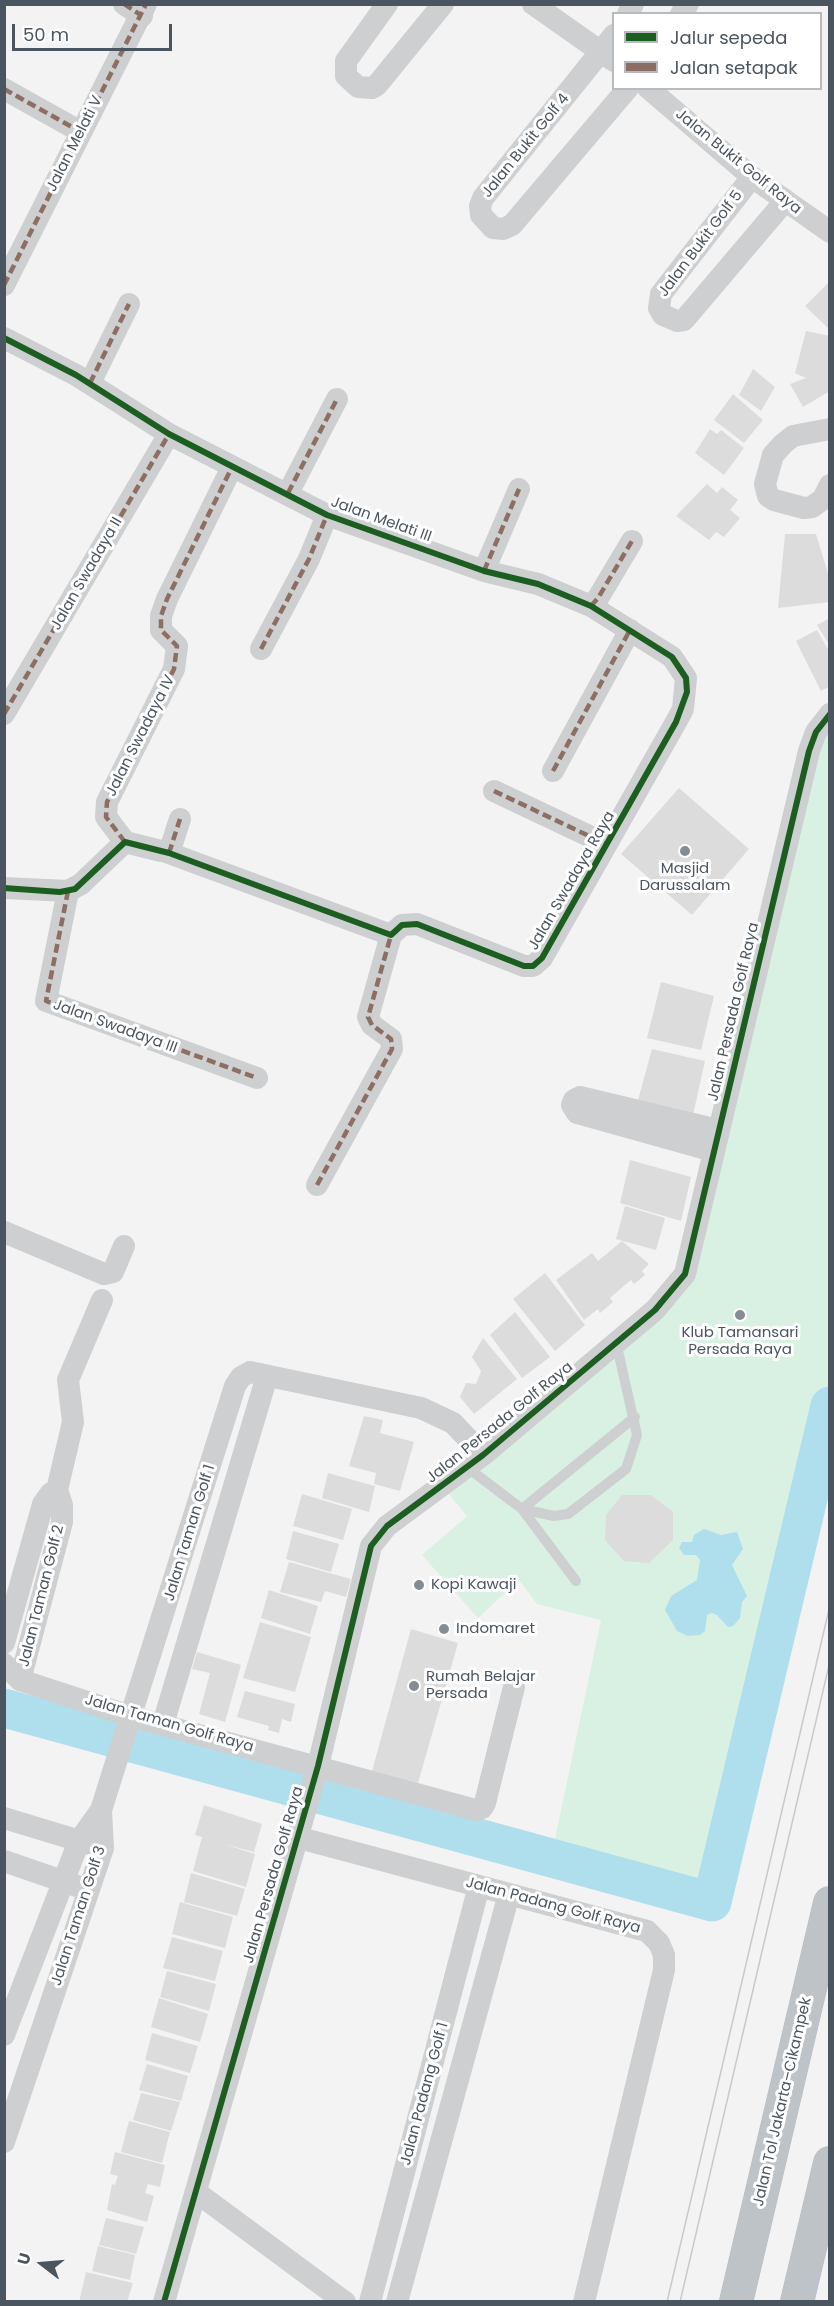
<!DOCTYPE html>
<html>
<head>
<meta charset="utf-8">
<style>
  body { margin:0 }
  #map { position:relative; width:834px; height:2306px; overflow:hidden; background:#f3f3f3; font-family:Poppins,sans-serif }
  canvas { display:block }
  .frame { position:absolute; inset:0; border:6px solid #4a555f; pointer-events:none }
  .legend { position:absolute; left:612px; top:12px; width:210px; height:78px; box-sizing:border-box; background:#fff; border:2px solid #b7bbbf; margin:0; padding:8px 10px; list-style:none; font-size:18px; color:#4a555f }
  .legend li { display:flex; align-items:center; gap:12px; height:30px }
  .legend b { width:30px; border:2px solid #b7bbbf }
  .north { position:absolute; left:12px; top:2234px; width:60px; height:60px; -webkit-text-stroke:4px #fff; paint-order:stroke; rotate:286deg; font-size:16px; font-weight:700; line-height:24px; text-align:center; color:#4a555f }
  .north::after { content:''; display:block; margin:auto; width:21px; height:27px; background:#4a555f; clip-path:polygon(50% 0,100% 100%,50% 72%,0 100%) }
  .scale { position:absolute; left:12px; top:24px; width:160px; height:27px; box-sizing:border-box; border:3px solid #4a555f; border-top:0; padding-left:8px; font-size:18px; line-height:21px; white-space:nowrap; color:#4a555f; -webkit-text-stroke:4px #fff; paint-order:stroke }
</style>
</head>
<body>
<div id="map">
<canvas width="834" height="2306"></canvas>
<div class="frame"></div>
<ul class="legend">
<li><b style="height:8px;background:#1b5e20"></b>Jalur sepeda</li>
<li><b style="height:8px;background:#8d6e63"></b>Jalan setapak</li>
</ul>
<div class="north">U</div>
<div class="scale">50 m</div>
</div>
<script>
const g = document.querySelector('canvas').getContext('2d');
g.lineJoin = 'round';
function paint(path, color) {
  g.fillStyle = color;
  g.fill(path, 'evenodd');
}
function shape(rows) {
  const path = new Path2D();
  for (const r of rows) {
    path.moveTo(r[0], r[1]);
    for (let i = 2; i < r.length; i += 2) path.lineTo(r[i], r[i + 1]);
  }
  return path;
}
function stroke(path, color, width, dash) {
  g.strokeStyle = color;
  g.lineWidth = width;
  g.lineCap = dash ? 'butt' : 'round';
  g.setLineDash(dash || []);
  g.stroke(path);
}
function label(font, color, halo, rows, align = 'center') {
  g.font = font + ' Poppins,sans-serif';
  g.lineWidth = 6;
  g.setLineDash([]);
  g.textBaseline = 'middle';
  g.strokeStyle = halo;
  g.fillStyle = color;
  for (const [text, x, y, turn = 0] of rows) {
    g.save();
    g.translate(x, y);
    g.rotate((+turn || 0) * Math.PI / 180);
    g.textAlign = isNaN(turn) ? turn : align;
    if (halo) g.strokeText(text, 0, 0);
    g.fillText(text, 0, 0);
    g.restore();
  }
}
const green = shape([
  [829,714,829,1406,712,1902,551,1858,601,1620,537,1604,519,1580,478,1618,422,1555,467,1516,439,1482,686,1290]
]);
const water = shape([
  [704,1529,721,1535,737,1532,743,1549,732,1565,747,1596,742,1602,740,1618,733,1626,728,1627,717,1615,712,1613,707,1615,705,1631,700,1635,688,1636,677,1631,665,1610,671,1596,697,1580,700,1560,696,1555,684,1555,679,1548,682,1542,692,1542,694,1535]
]);
const river = shape([
  [4,1708,712,1902,830,1406]
]);
const building = shape([
  [830,281,830,330,805,306],
  [806,331,830,336,830,391,803,407,790,384,806,378,795,373],
  [753,369,775,387,761,411,739,395],
  [733,394,763,420,744,443,714,420],
  [710,429,717,434,721,430,744,448,724,475,695,453],
  [707,484,717,493,722,487,738,500,730,510,740,518,724,537,716,532,709,540,676,516],
  [785,534,816,534,830,580,830,602,778,608],
  [830,618,830,646,817,625],
  [817,630,830,653,830,686,821,691,796,641],
  [679,788,749,849,692,915,621,854],
  [661,982,714,996,701,1050,647,1038],
  [652,1049,705,1061,693,1115,638,1100],
  [630,1160,691,1177,681,1221,620,1203],
  [625,1206,665,1218,656,1250,616,1239],
  [622,1241,649,1264,642,1271,645,1275,634,1284,631,1280,619,1290,610,1298,613,1302,600,1313,598,1309,584,1320,556,1280,592,1253,598,1261],
  [545,1273,585,1325,555,1351,513,1299],
  [515,1312,550,1357,522,1378,490,1335],
  [483,1338,517,1379,474,1414,460,1397,466,1383,476,1384,481,1371,472,1357],
  [364,1416,383,1420,380,1433,414,1442,400,1491,374,1484,376,1473,349,1466],
  [328,1473,375,1486,369,1512,322,1498],
  [302,1494,352,1509,343,1540,293,1526],
  [622,1495,651,1495,673,1512,673,1540,649,1563,624,1561,605,1540,606,1515],
  [293,1531,339,1544,331,1572,286,1559],
  [289,1562,351,1579,346,1597,325,1591,321,1602,280,1592],
  [269,1590,318,1606,310,1634,261,1618],
  [260,1622,311,1637,295,1692,243,1678],
  [411,1629,458,1643,418,1783,372,1771],
  [197,1652,241,1665,225,1722,199,1714,210,1673,192,1669],
  [245,1691,295,1704,291,1722,282,1719,279,1733,268,1730,269,1726,237,1717],
  [204,1805,262,1824,254,1852,224,1844,255,1854,246,1887,193,1871,202,1837,195,1835],
  [191,1873,245,1889,237,1916,184,1902],
  [180,1902,233,1917,225,1948,172,1934],
  [172,1937,223,1951,215,1981,163,1968],
  [167,1971,216,1984,209,2011,160,1997],
  [159,1998,208,2014,200,2042,151,2027],
  [152,2033,198,2046,190,2073,145,2060],
  [147,2064,188,2076,181,2101,139,2090],
  [141,2093,180,2102,171,2131,133,2120],
  [129,2121,170,2132,162,2163,121,2152],
  [115,2152,165,2165,160,2187,148,2184,145,2193,154,2196,147,2222,107,2210,112,2184,115,2185,118,2176,110,2174],
  [106,2218,144,2227,136,2254,99,2245],
  [98,2246,135,2255,130,2280,92,2271],
  [86,2272,133,2283,127,2302,79,2302]
]);
const lane = shape([
  [468,1468,522,1509,576,1581],
  [522,1509,554,1516,568,1514,626,1469,637,1435,616,1342],
  [522,1509,635,1417]
]);
const street = shape([
  [124,4,142,16],
  [387,4,346,61,346,76,358,87,372,88,377,85,443,4],
  [533,4,614,61],
  [628,14,633,4],
  [681,14,688,4],
  [614,35,483,198,480,206,481,215,493,228,503,229,512,225,628,88],
  [648,88,752,177,830,232],
  [4,89,81,132],
  [752,177,661,294,659,308,663,315,677,321,684,320,785,201],
  [4,285,146,4],
  [4,338,76,375,169,434,327,515,484,571,538,584,591,606,672,657,686,678,683,709,676,722,542,958,533,966,524,966,417,924,402,925,391,935,166,852],
  [90,383,129,304],
  [830,429,793,436,783,444,773,455,765,484,768,496,774,500,804,508,812,507,823,499,830,485],
  [288,493,337,399],
  [484,571,519,489],
  [591,606,598,598,632,541],
  [261,649,309,559,327,515],
  [4,714,169,434],
  [553,771,630,630],
  [494,791,606,844],
  [125,842,106,817,107,802,174,669,177,646,161,630,161,616,167,599,232,467],
  [169,853,180,819],
  [4,888,68,891,81,884,125,842,161,851],
  [68,891,46,1001,257,1078],
  [713,1151,577,1113,572,1105,574,1100,580,1097,718,1130],
  [317,1185,392,1049,391,1039,372,1025,368,1017,391,935],
  [4,1232,104,1274,113,1272,124,1246],
  [4,1643,43,1504,51,1493,57,1490],
  [4,1664,20,1680,62,1522,62,1505,57,1490,73,1422,68,1380,102,1300],
  [20,1680,133,1717,476,1810,482,1808,485,1803,514,1687],
  [163,1724,267,1376],
  [4,1818,93,1845],
  [296,1837,647,1931,659,1943,664,1955,664,1970,584,2302],
  [4,1861,77,1886],
  [4,2035,79,1841,101,1810,235,1386,241,1377,250,1372,421,1408,453,1423,483,1455],
  [4,2142,103,1848,101,1810],
  [196,2192,345,2302],
  [164,2302,318,1766,371,1546,387,1526,483,1455,655,1310,685,1274,809,751,816,732,830,714],
  [370,2302,479,1886],
  [397,2302,509,1894]
]);
const highway = shape([
  [736,2302,830,1903],
  [797,2302,830,2163]
]);
const tram = shape([
  [667,2302,830,1605],
  [680,2302,830,1661]
]);
const quiet = shape([
  [124,4,142,16],
  [4,89,81,132],
  [4,285,146,4],
  [90,383,129,304],
  [288,493,337,399],
  [484,571,519,489],
  [591,606,598,598,632,541],
  [261,649,309,559,327,515],
  [4,714,169,434],
  [553,771,630,630],
  [494,791,606,844],
  [125,842,106,817,107,802,174,669,177,646,161,630,161,616,167,599,232,467],
  [169,853,180,819],
  [68,891,46,1001,257,1078],
  [317,1185,392,1049,391,1039,372,1025,368,1017,391,935]
]);
const cycleway = shape([
  [4,338,76,375,169,434,327,515,484,571,538,584,591,606,672,657,686,678,687,692,676,722,542,958,533,966,524,966,417,924,402,925,391,935,169,853,125,842,75,889,60,892,4,888],
  [164,2302,318,1766,371,1546,387,1526,483,1455,655,1310,685,1274,809,751,816,732,830,714]
]);
const markers = [
  [685,851,6,"#858c93"],
  [740,1315,6,"#858c93"],
  [419,1585,6,"#858c93"],
  [444,1629,6,"#858c93"],
  [414,1686,6,"#858c93"]
];
const streetNames = [
  ["Jalan Melati V",75,144,-63],
  ["Jalan Bukit Golf 4",526,146,-51],
  ["Jalan Bukit Golf Raya",738,162,39],
  ["Jalan Bukit Golf 5",701,244,-53],
  ["Jalan Melati III",381,520,20],
  ["Jalan Swadaya II",87,574,-60],
  ["Jalan Swadaya IV",141,736,-63],
  ["Jalan Swadaya Raya",572,881,-60],
  ["Jalan Persada Golf Raya",734,1012,-77],
  ["Jalan Swadaya III",115,1027,20],
  ["Jalan Persada Golf Raya",500,1423,-39],
  ["Jalan Taman Golf 1",190,1533,-73],
  ["Jalan Taman Golf 2",42,1596,-76],
  ["Jalan Taman Golf Raya",169,1724,16],
  ["Jalan Persada Golf Raya",274,1875,-74],
  ["Jalan Padang Golf Raya",553,1906,15],
  ["Jalan Taman Golf 3",79,1916,-72],
  ["Jalan Padang Golf 1",425,2094,-75],
  ["Jalan Tol Jakarta–Cikampek",783,2102,-77]
];
const poiNames = [
  ["Masjid",685,869,"center"],
  ["Darussalam",685,886,"center"],
  ["Klub Tamansari",740,1333,"center"],
  ["Persada Raya",740,1350,"center"],
  ["Kopi Kawaji",431,1585],
  ["Indomaret",456,1629],
  ["Rumah Belajar",426,1677],
  ["Persada",426,1694]
];
paint(green, '#d9f1e2');
paint(water, '#afdfed');
stroke(river, '#afdfed', 39);
paint(building, '#dcdcdd');
stroke(highway, '#b8bdc2', 34);
stroke(lane, '#cdcfd1', 10);
stroke(street, '#cdcfd1', 22);
stroke(highway, '#bec3c8', 33);
stroke(tram, '#c8c9cb', 1.5);
stroke(quiet, '#8d6e63', 4.5, [9, 4.5]);
stroke(cycleway, '#1b5e20', 6);
for (const [x, y, r, color] of markers) {
  const dot = new Path2D();
  dot.arc(x, y, r, 0, 2 * Math.PI);
  g.fillStyle = color;
  g.fill(dot);
  stroke(dot, '#fff', 2);
}
label('15px', '#4a555f', '#fff', streetNames);
label('15px', '#4a555f', '#fff', poiNames, 'left');
</script>
</body>
</html>
